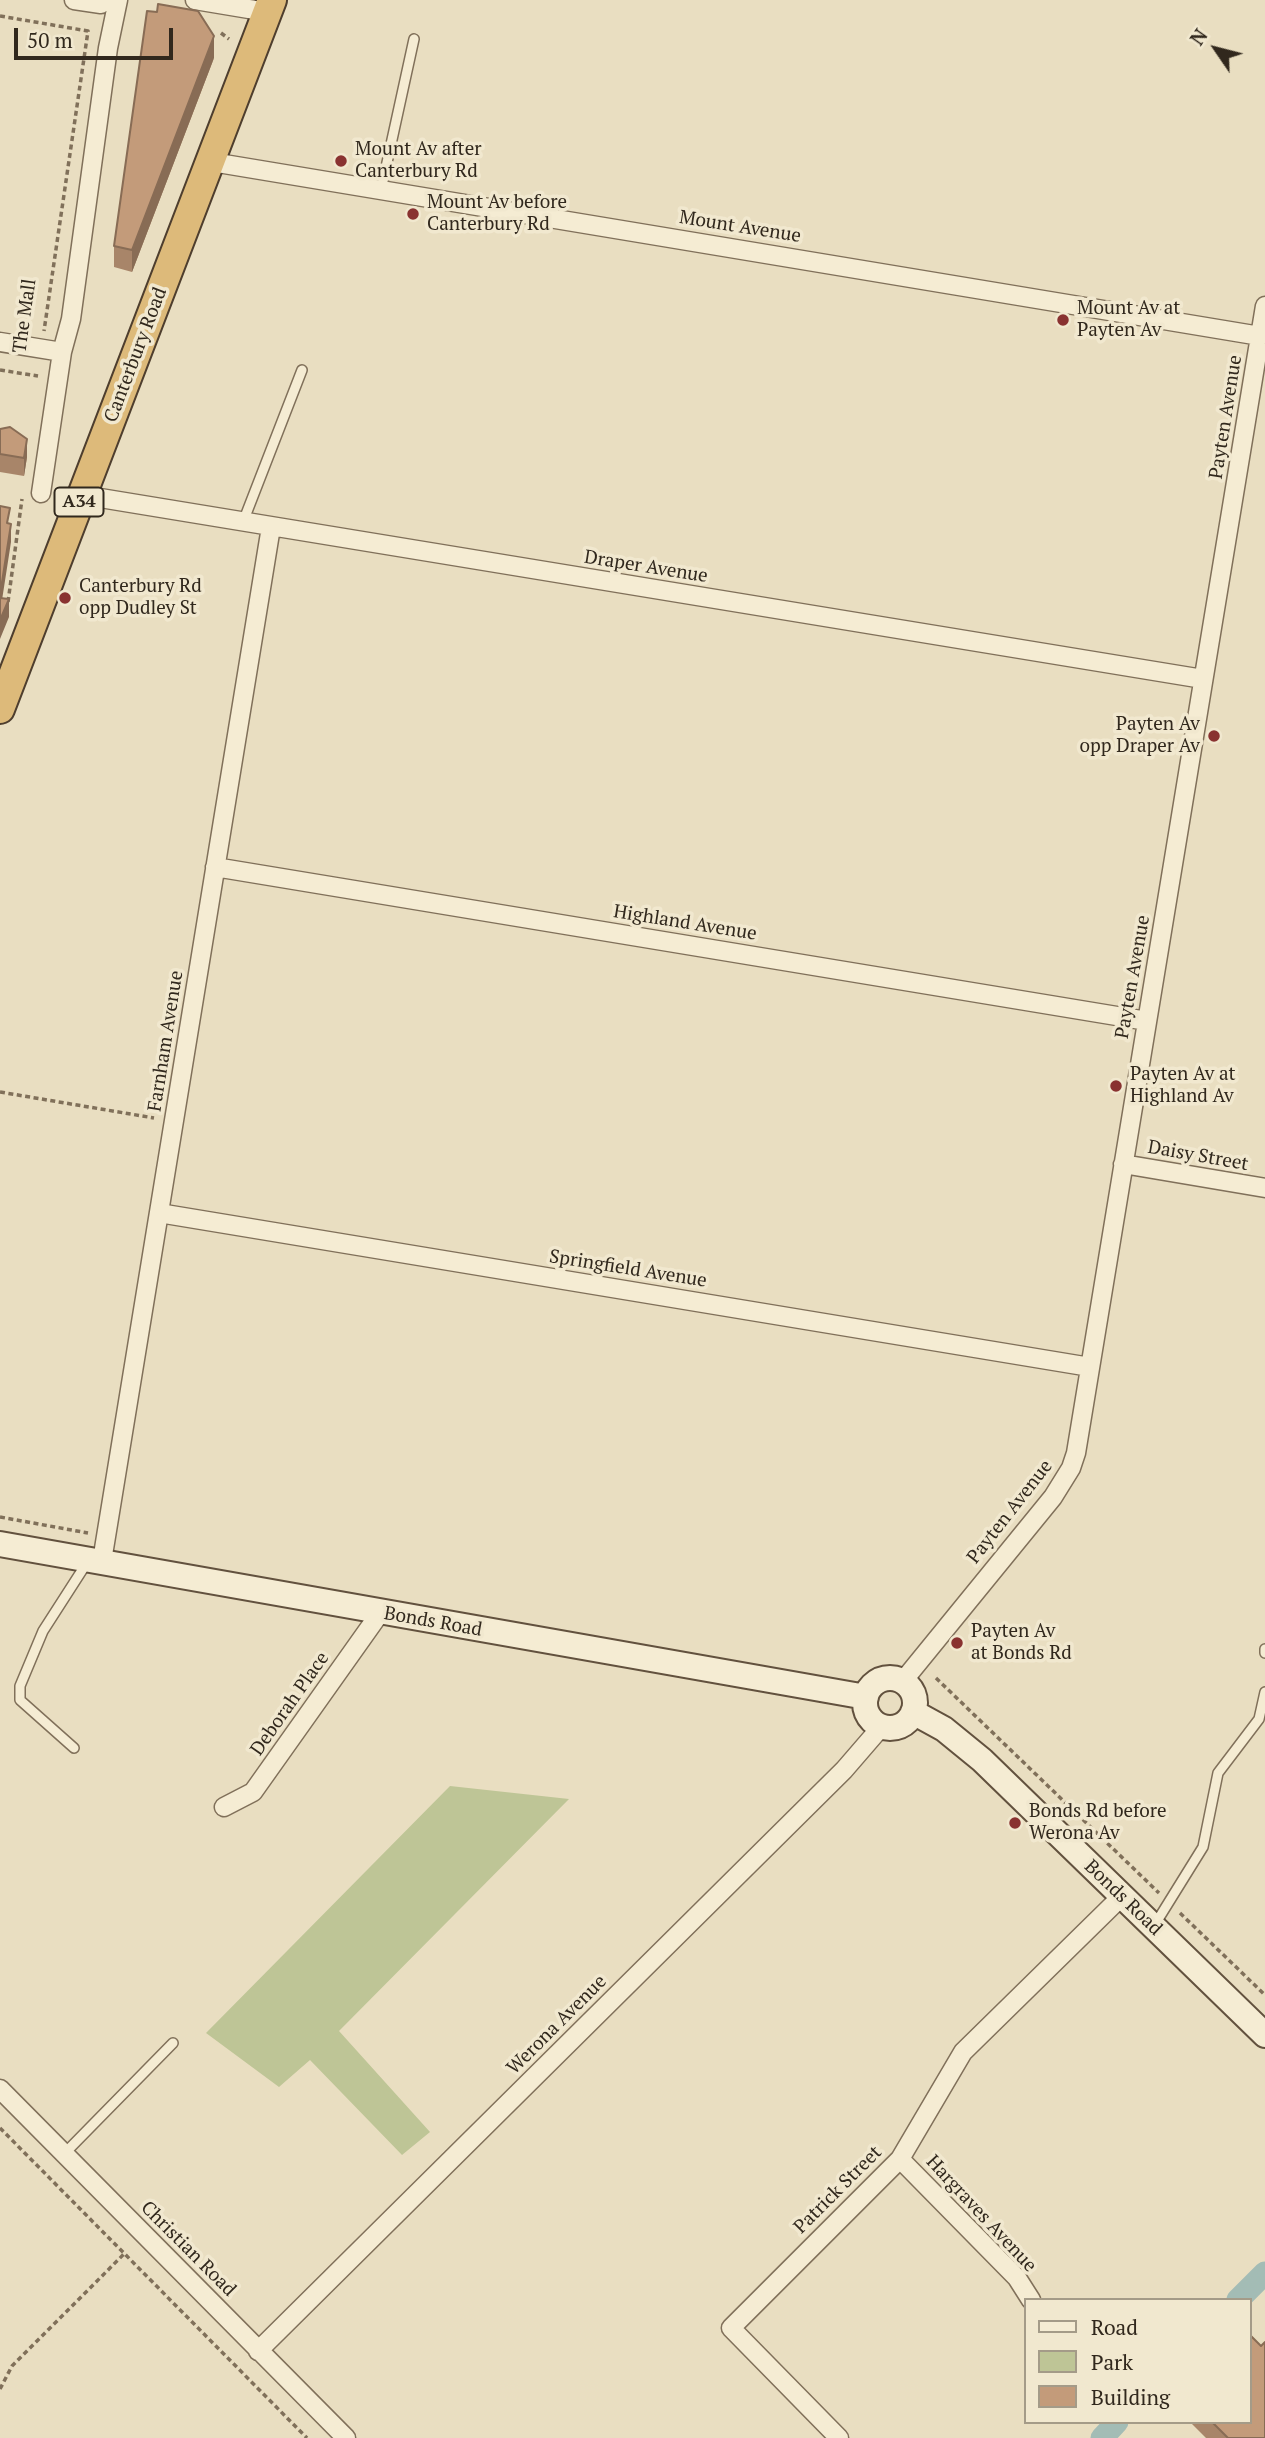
<!DOCTYPE html>
<html>
<head>
<meta charset="utf-8">
<style>
  body { margin:0 }
  #map { position:relative; width:1265px; height:2438px; overflow:hidden; background:#e9dec1; font-family:"PT Serif",serif }
  canvas { display:block }
  .legend { position:absolute; left:1024px; top:2298px; width:228px; height:126px; box-sizing:border-box; background:#f1e8cf; border:2px solid #a49b88; margin:0; padding:9px 12px; list-style:none; font-size:21px; color:#31281d }
  .legend li { display:flex; align-items:center; gap:14px; height:35px }
  .legend b { width:35px; border:2px solid #a49b88 }
  .north { position:absolute; left:1181px; top:14px; width:70px; height:70px; -webkit-text-stroke:5px #f1e8cf; paint-order:stroke; rotate:305deg; font-size:19px; font-weight:700; line-height:28px; text-align:center; color:#31281d }
  .north::after { content:''; display:block; margin:auto; width:24px; height:32px; background:#31281d; clip-path:polygon(50% 0,100% 100%,50% 72%,0 100%) }
  .scale { position:absolute; left:14px; top:28px; width:159px; height:32px; box-sizing:border-box; border:4px solid #31281d; border-top:0; padding-left:9px; font-size:21px; line-height:24px; white-space:nowrap; color:#31281d; -webkit-text-stroke:5px #f1e8cf; paint-order:stroke }
</style>
</head>
<body>
<div id="map">
<canvas width="1265" height="2438"></canvas>
<ul class="legend">
<li><b style="height:9px;background:#f5ecd3"></b>Road</li>
<li><b style="height:19px;background:#bec596"></b>Park</li>
<li><b style="height:19px;background:#c39b7a"></b>Building</li>
</ul>
<div class="north">N</div>
<div class="scale">50 m</div>
</div>
<script>
const g = document.querySelector('canvas').getContext('2d');
g.lineJoin = 'round';
function paint(path, color) {
  g.fillStyle = color;
  g.fill(path, 'evenodd');
}
function shape(rows) {
  const path = new Path2D();
  for (const r of rows) {
    if (r.length === 3) {
      path.moveTo(r[0] + r[2], r[1]);
      path.arc(r[0], r[1], r[2], 0, 2 * Math.PI);
      continue;
    }
    path.moveTo(r[0], r[1]);
    for (let i = 2; i < r.length; i += 2) path.lineTo(r[i], r[i + 1]);
  }
  return path;
}
function stroke(path, color, width, dash) {
  g.strokeStyle = color;
  g.lineWidth = width;
  g.lineCap = dash ? 'butt' : 'round';
  g.setLineDash(dash || []);
  g.stroke(path);
}
function label(font, color, halo, rows, align = 'center') {
  g.font = font + ' "PT Serif",serif';
  g.lineWidth = 7;
  g.setLineDash([]);
  g.textBaseline = 'middle';
  g.strokeStyle = halo;
  g.fillStyle = color;
  for (const [text, x, y, turn = 0] of rows) {
    g.save();
    g.translate(x, y);
    g.rotate((+turn || 0) * Math.PI / 180);
    g.textAlign = isNaN(turn) ? turn : align;
    if (halo) g.strokeText(text, 0, 0);
    g.fillText(text, 0, 0);
    g.restore();
  }
}
const green = shape([
  [450,1786,569,1799,339,2031,430,2132,402,2155,310,2060,279,2087,206,2033]
]);
const canal = shape([
  [1238,2300,1265,2273],
  [1102,2438,1117,2422]
]);
const path = shape([
  [0,16,88,31,44,331],
  [221,33,229,39],
  [0,370,38,376],
  [8,602,22,499],
  [0,1092,154,1118],
  [0,1517,88,1533],
  [936,1678,1159,1893],
  [1180,1913,1265,1995],
  [0,2128,307,2438],
  [0,2389,12,2366,125,2253]
]);
const service = shape([
  [381,190,414,39],
  [243,522,302,370],
  [1265,1649,1265,1653],
  [74,1748,20,1700,20,1686,43,1631,88,1561],
  [1154,1926,1203,1847,1218,1773,1259,1719,1265,1692],
  [64,2154,173,2043]
]);
const minor = shape([
  [74,0,101,4,105,0],
  [195,0,267,12],
  [212,162,1260,336],
  [0,342,62,352],
  [41,493,62,352,71,319,108,48,118,0],
  [82,495,1203,679],
  [215,867,1147,1021],
  [1123,1164,1265,1188],
  [159,1213,1090,1367],
  [102,1561,271,527],
  [903,1681,1053,1497,1071,1468,1076,1453,1265,306],
  [224,1807,253,1792,380,1613],
  [0,2089,346,2438],
  [900,2159,1017,2278,1031,2300],
  [258,2351,844,1770,882,1726],
  [839,2438,731,2328,900,2159,963,2052,1121,1897]
]);
const secondary = shape([
  [0,1544,866,1697],
  [890,1703,25],
  [913,1712,944,1729,982,1760,1265,2035]
]);
const trunk = shape([
  [0,709,272,0]
]);
const wall = shape([
  [214,58,132,272,114,267,114,246],
  [0,429,27,457,24,476,0,472],
  [1261,2346,1265,2438,1206,2438,1190,2422,1249,2422]
]);
const shadedWall = shape([
  [214,36,214,58,132,272,132,250],
  [27,439,27,457,24,476,24,458],
  [11,524,11,542,0,613,0,595],
  [9,599,9,617,0,639,0,620]
]);
const building = shape([
  [158,4,198,11,214,36,132,250,114,246,147,11,157,12,158,4],
  [10,427,27,439,24,458,0,454,0,429,10,427],
  [0,506,10,508,7,523,11,524,0,595,0,506],
  [0,598,9,599,0,620,0,598],
  [1249,2334,1261,2346,1265,2342,1265,2438,1228,2438,1212,2422,1249,2422,1249,2334]
]);
const markers = [
  [341,161,7,"#893230"],
  [413,214,7,"#893230"],
  [1063,320,7,"#893230"],
  [65,598,7,"#893230"],
  [1214,736,7,"#893230"],
  [1116,1086,7,"#893230"],
  [957,1643,7,"#893230"],
  [1015,1823,7,"#893230"]
];
const shields = [
  [79,502,49]
];
const shieldNames = [
  ["A34",79,502]
];
const poiNames = [
  ["Mount Av after",355,150],
  ["Canterbury Rd",355,172],
  ["Mount Av before",427,203],
  ["Canterbury Rd",427,225],
  ["Mount Av at",1077,309],
  ["Payten Av",1077,331],
  ["Canterbury Rd",79,587],
  ["opp Dudley St",79,609],
  ["Payten Av",1200,725,"right"],
  ["opp Draper Av",1200,747,"right"],
  ["Payten Av at",1130,1075],
  ["Highland Av",1130,1097],
  ["Payten Av",971,1632],
  ["at Bonds Rd",971,1654],
  ["Bonds Rd before",1029,1812],
  ["Werona Av",1029,1834]
];
const streetNames = [
  ["Mount Avenue",740,227,9],
  ["The Mall",25,316,-82],
  ["Canterbury Road",136,355,-69],
  ["Payten Avenue",1226,417,-81],
  ["Draper Avenue",646,567,9],
  ["Highland Avenue",685,923,9],
  ["Payten Avenue",1133,977,-80],
  ["Farnham Avenue",166,1041,-81],
  ["Daisy Street",1198,1156,10],
  ["Springfield Avenue",628,1269,9],
  ["Payten Avenue",1010,1512,-52],
  ["Bonds Road",433,1622,10],
  ["Deborah Place",290,1704,-55],
  ["Bonds Road",1123,1898,44],
  ["Werona Avenue",557,2025,-45],
  ["Patrick Street",838,2190,-45],
  ["Hargraves Avenue",981,2214,47],
  ["Christian Road",188,2249,45]
];
paint(green, '#bec596');
stroke(canal, '#a3bcb5', 23);
stroke(service, '#80705a', 12);
stroke(minor, '#80705a', 21);
stroke(secondary, '#62513e', 28);
stroke(trunk, '#4e3e2e', 32);
stroke(path, '#80705a', 3.5, [5, 3.5]);
stroke(service, '#f5ecd3', 9);
stroke(minor, '#f5ecd3', 18);
stroke(secondary, '#f5ecd3', 24);
stroke(trunk, '#ddba7a', 28);
paint(wall, '#a88569');
paint(shadedWall, '#886c55');
paint(building, '#c39b7a');
stroke(building, '#886c55', 2);
for (const [x, y, r, color] of markers) {
  const dot = new Path2D();
  dot.arc(x, y, r, 0, 2 * Math.PI);
  g.fillStyle = color;
  g.fill(dot);
  stroke(dot, '#f1e8cf', 2.5);
}
for (const [x, y, w] of shields) {
  const box = new Path2D();
  box.roundRect(x - w / 2, y - 14.5, w, 29, 5);
  g.fillStyle = '#f1e8cf';
  g.fill(box);
  stroke(box, '#31281d', 2);
}
label('bold 18px', '#31281d', null, shieldNames);
label('19px', '#31281d', '#f1e8cf', poiNames, 'left');
label('19px', '#31281d', '#f1e8cf', streetNames);
</script>
</body>
</html>
